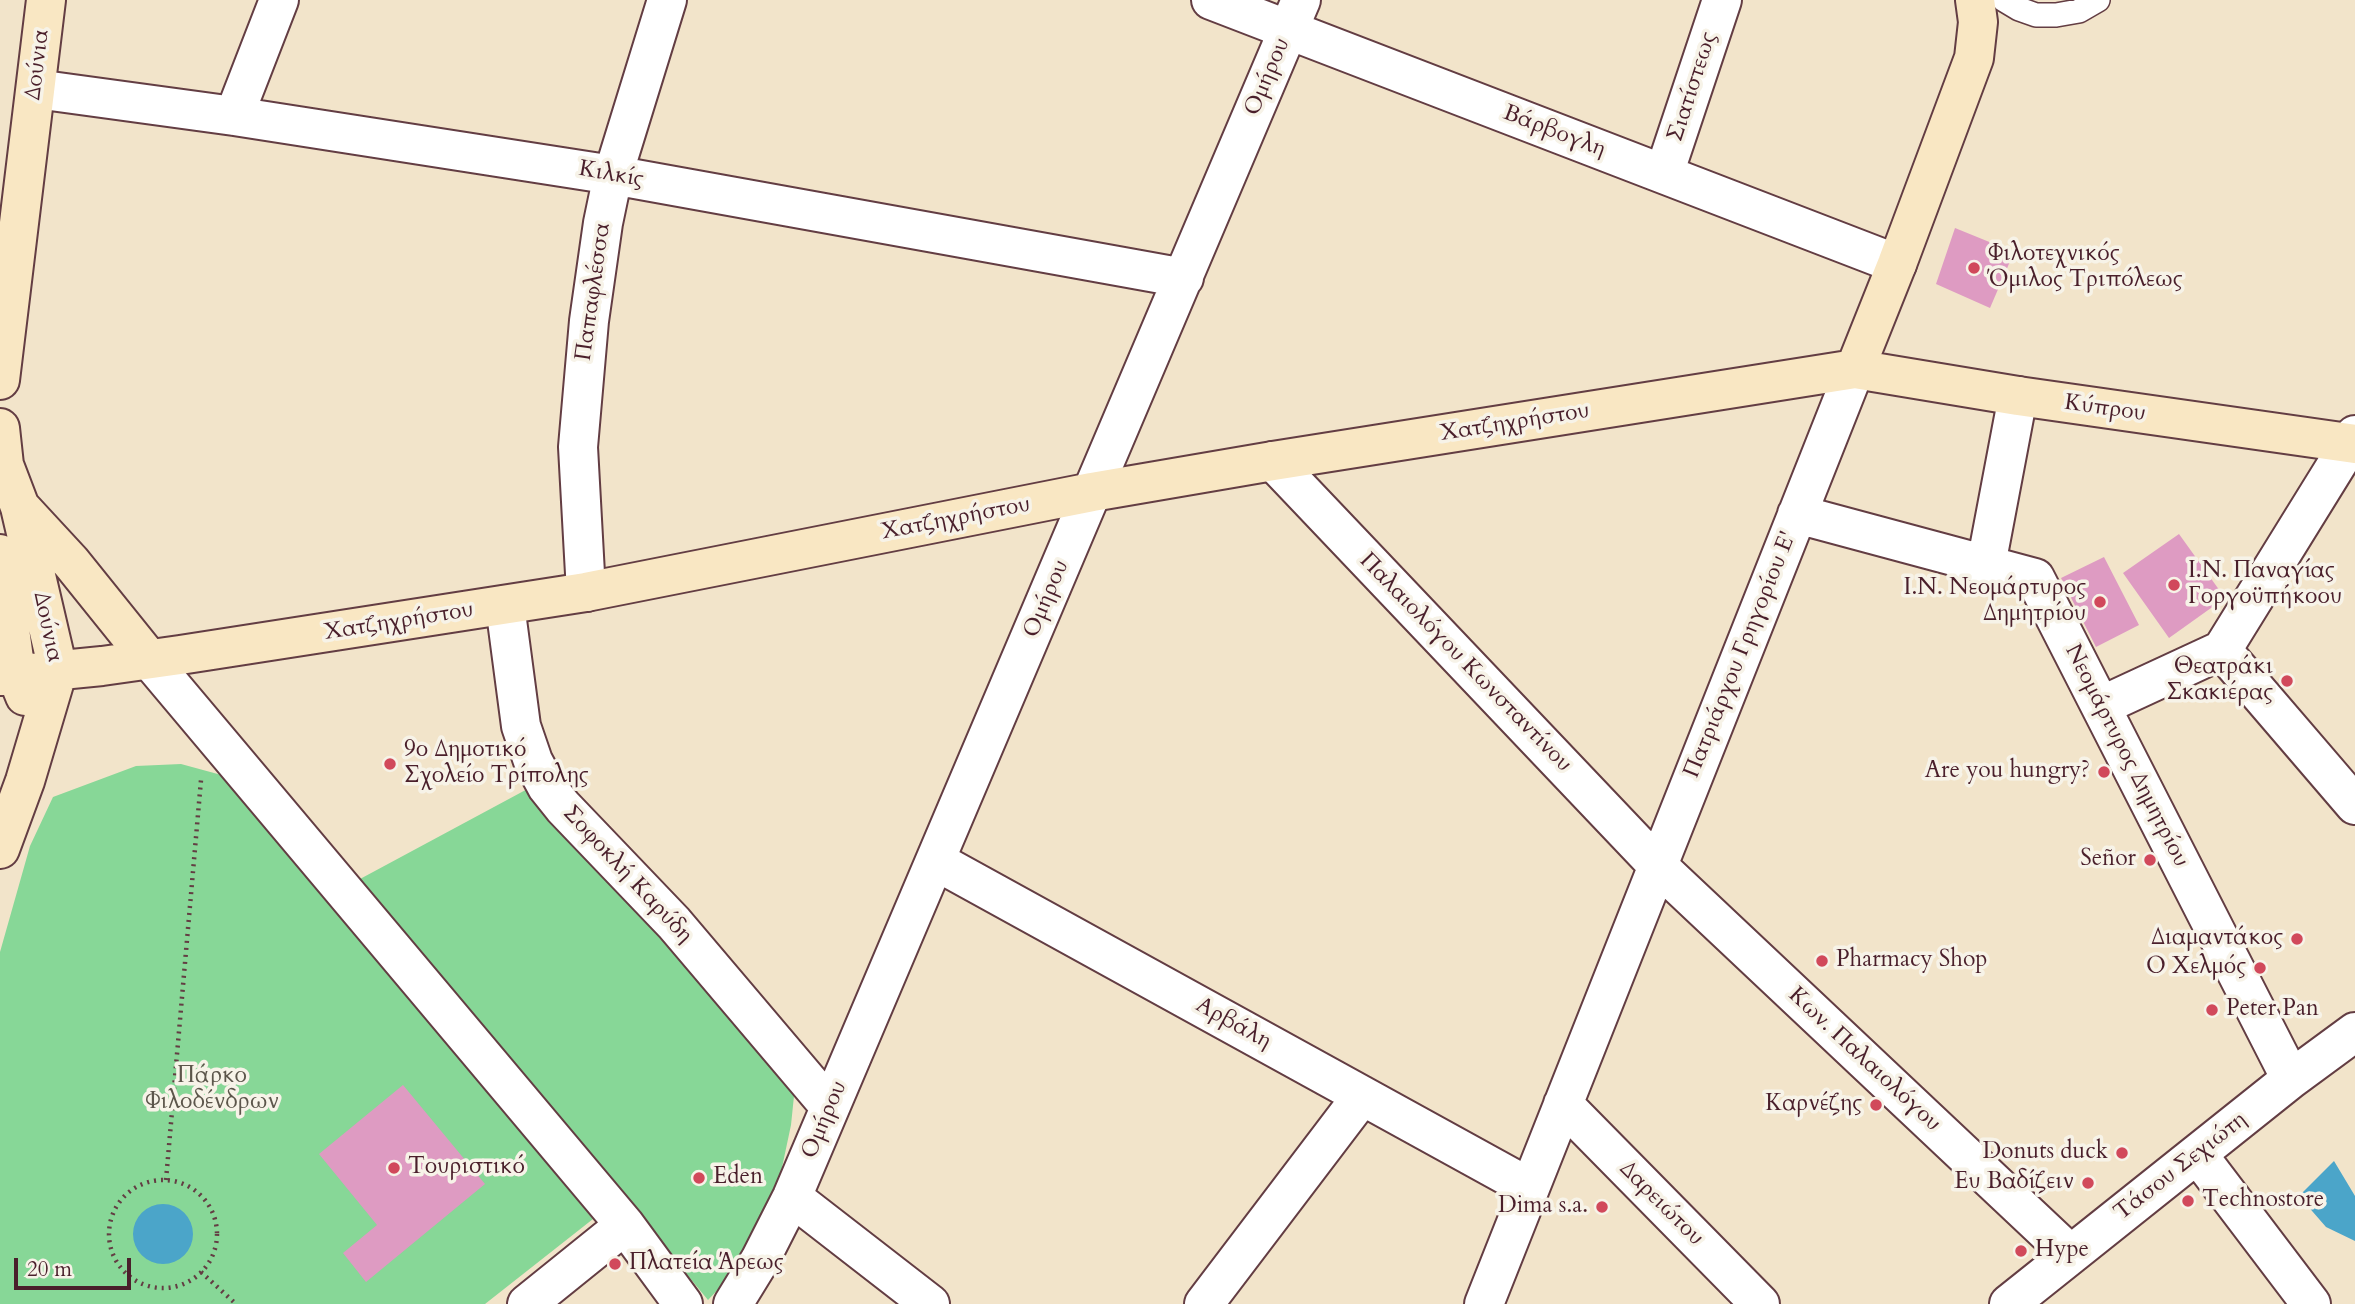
<!DOCTYPE html>
<html>
<head>
<meta charset="utf-8">
<style>
  body { margin:0 }
  #map { position:relative; width:2355px; height:1304px; overflow:hidden; background:#f2e4ca; font-family:Cardo,serif }
  canvas { display:block }
  .scale { position:absolute; left:14px; top:1258px; width:117px; height:32px; box-sizing:border-box; border:4px solid #4a1f2b; border-top:0; padding-left:9px; font-size:21px; line-height:24px; white-space:nowrap; color:#4a1f2b; -webkit-text-stroke:5px #f7f3e8; paint-order:stroke }
</style>
</head>
<body>
<div id="map">
<canvas width="2355" height="1304"></canvas>
<div class="scale">20 m</div>
</div>
<script>
const g = document.querySelector('canvas').getContext('2d');
g.lineJoin = 'round';
function paint(path, color) {
  g.fillStyle = color;
  g.fill(path, 'evenodd');
}
function shape(rows) {
  const path = new Path2D();
  for (const r of rows) {
    if (r.length === 3) {
      path.moveTo(r[0] + r[2], r[1]);
      path.arc(r[0], r[1], r[2], 0, 2 * Math.PI);
      continue;
    }
    path.moveTo(r[0], r[1]);
    for (let i = 2; i < r.length; i += 2) path.lineTo(r[i], r[i + 1]);
  }
  return path;
}
function stroke(path, color, width, dash) {
  g.strokeStyle = color;
  g.lineWidth = width;
  g.lineCap = dash ? 'butt' : 'round';
  g.setLineDash(dash || []);
  g.stroke(path);
}
function label(font, color, halo, rows, align = 'center') {
  g.font = font + ' Cardo,serif';
  g.lineWidth = 7;
  g.setLineDash([]);
  g.textBaseline = 'middle';
  g.strokeStyle = halo;
  g.fillStyle = color;
  for (const [text, x, y, turn = 0] of rows) {
    g.save();
    g.translate(x, y);
    g.rotate((+turn || 0) * Math.PI / 180);
    g.textAlign = isNaN(turn) ? turn : align;
    if (halo) g.strokeText(text, 0, 0);
    g.fillText(text, 0, 0);
    g.restore();
  }
}
const green = shape([
  [181,764,225,776,593,1219,485,1304,0,1304,0,952,30,846,53,797,136,766],
  [533,786,595,861,790,1079,794,1096,791,1125,773,1210,747,1259,708,1300,360,879]
]);
const water = shape([
  [2334,1161,2355,1196,2355,1241,2326,1227,2299,1196],
  [163,1234,30]
]);
const building = shape([
  [1955,228,2014,252,1990,308,1936,284],
  [2179,534,2225,598,2169,638,2123,573],
  [2104,557,2139,625,2096,647,2061,578],
  [403,1085,485,1184,366,1282,343,1253,377,1225,319,1154]
]);
const path = shape([
  [166,1180,201,780],
  [163,1234,54],
  [201,1272,236,1304]
]);
const lane = shape([
  [2004,0,2019,9,2036,15,2056,15,2079,11,2098,0]
]);
const street = shape([
  [1211,0,1897,264],
  [36,89,234,116,613,175,1184,278],
  [234,116,279,0],
  [1664,174,1722,0],
  [1273,461,1658,866,2070,1254],
  [1797,514,2035,578,2291,1079],
  [1986,565,2018,396],
  [586,592,578,447,589,321,603,223,613,175,667,0],
  [505,605,521,726,533,761,547,787,563,807,674,923,830,1107],
  [2222,650,2355,805],
  [149,659,625,1225,683,1304],
  [2101,706,2222,650,2355,435],
  [936,861,1530,1188],
  [1563,1104,1760,1304],
  [2198,1155,2311,1304],
  [792,1197,930,1304],
  [527,1304,625,1225],
  [733,1304,760,1260,792,1197,1301,0],
  [1204,1304,1362,1096],
  [1484,1304,1855,369],
  [2009,1304,2291,1079,2355,1032]
]);
const secondary = shape([
  [1855,369,1897,264,1974,58,1978,22,1975,0],
  [0,380,46,0],
  [0,428,4,465,20,507,58,670,25,781,0,849],
  [22,509,71,562,149,659],
  [0,554,16,674,25,696],
  [0,676,102,666,180,655,586,592,1092,492,1273,461,1855,369,2018,396,2355,444]
]);
const markers = [
  [1974,268,7,"#d1495b"],
  [2174,585,7,"#d1495b"],
  [2100,602,7,"#d1495b"],
  [2287,681,7,"#d1495b"],
  [390,764,7,"#d1495b"],
  [2104,772,7,"#d1495b"],
  [2150,860,7,"#d1495b"],
  [2297,939,7,"#d1495b"],
  [1822,961,7,"#d1495b"],
  [2260,968,7,"#d1495b"],
  [2212,1010,7,"#d1495b"],
  [1876,1105,7,"#d1495b"],
  [2122,1153,7,"#d1495b"],
  [394,1168,7,"#d1495b"],
  [699,1178,7,"#d1495b"],
  [2088,1183,7,"#d1495b"],
  [2188,1201,7,"#d1495b"],
  [1602,1207,7,"#d1495b"],
  [2021,1251,7,"#d1495b"],
  [615,1264,7,"#d1495b"]
];
const streetNames = [
  ["Δούνια",38,65,-83],
  ["Ομήρου",1268,77,-67],
  ["Σιατίστεως",1693,87,-72],
  ["Βάρβογλη",1554,132,21],
  ["Κιλκίς",611,175,10],
  ["Παπαφλέσσα",594,292,-82],
  ["Κύπρου",2105,409,8],
  ["Χατζηχρήστου",1515,423,-9],
  ["Χατζηχρήστου",956,519,-11],
  ["Ομήρου",1047,599,-67],
  ["Χατζηχρήστου",399,622,-9],
  ["Δούνια",47,627,78],
  ["Πατριάρχου Γρηγορίου Ε'",1741,655,-68],
  ["Παλαιολόγου Κωνσταντίνου",1465,663,46],
  ["Νεομάρτυρος Δημητρίου",2126,756,63],
  ["Σοφοκλή Καρύδη",627,875,47],
  ["Αρβάλη",1233,1024,29],
  ["Κων. Παλαιολόγου",1864,1060,43],
  ["Ομήρου",825,1120,-67],
  ["Τάσου Σεχιώτη",2181,1167,-38],
  ["Δαρειώτου",1661,1204,45]
];
const poiNames = [
  ["Φιλοτεχνικός",1988,255],
  ["Όμιλος Τριπόλεως",1988,281],
  ["Ι.Ν. Παναγίας",2188,572],
  ["Γοργοϋπήκοου",2188,598],
  ["Ι.Ν. Νεομάρτυρος",2086,589,"right"],
  ["Δημητρίου",2086,615,"right"],
  ["Θεατράκι",2273,668,"right"],
  ["Σκακιέρας",2273,694,"right"],
  ["9ο Δημοτικό",404,751],
  ["Σχολείο Τρίπολης",404,777],
  ["Are you hungry?",2090,772,"right"],
  ["Señor",2136,860,"right"],
  ["Διαμαντάκος",2283,939,"right"],
  ["Pharmacy Shop",1836,961],
  ["Ο Χελμός",2246,968,"right"],
  ["Peter Pan",2226,1010],
  ["Καρνέζης",1862,1105,"right"],
  ["Donuts duck",2108,1153,"right"],
  ["Τουριστικό",408,1168],
  ["Eden",713,1178],
  ["Ευ Βαδίζειν",2074,1183,"right"],
  ["Technostore",2202,1201],
  ["Dima s.a.",1588,1207,"right"],
  ["Hype",2035,1251],
  ["Πλατεία Άρεως",629,1264]
];
const parkNames = [
  ["Πάρκο",212,1077],
  ["Φιλοδένδρων",212,1103]
];
paint(green, '#87d797');
paint(water, '#4ba5c9');
paint(building, '#de9bc2');
stroke(lane, '#633d43', 26);
stroke(street, '#633d43', 42);
stroke(secondary, '#633d43', 42);
stroke(path, '#633d43', 4.5, [2, 5]);
stroke(lane, '#fff', 23);
stroke(street, '#fff', 38);
stroke(secondary, '#f9e7c3', 38);
for (const [x, y, r, color] of markers) {
  const dot = new Path2D();
  dot.arc(x, y, r, 0, 2 * Math.PI);
  g.fillStyle = color;
  g.fill(dot);
  stroke(dot, '#f7f3e8', 2.5);
}
label('23px', '#4a1f2b', '#f7f3e8', streetNames);
label('23px', '#4a1f2b', '#f7f3e8', poiNames, 'left');
label('23px', '#5c564b', '#f7f3e8', parkNames);
</script>
</body>
</html>
